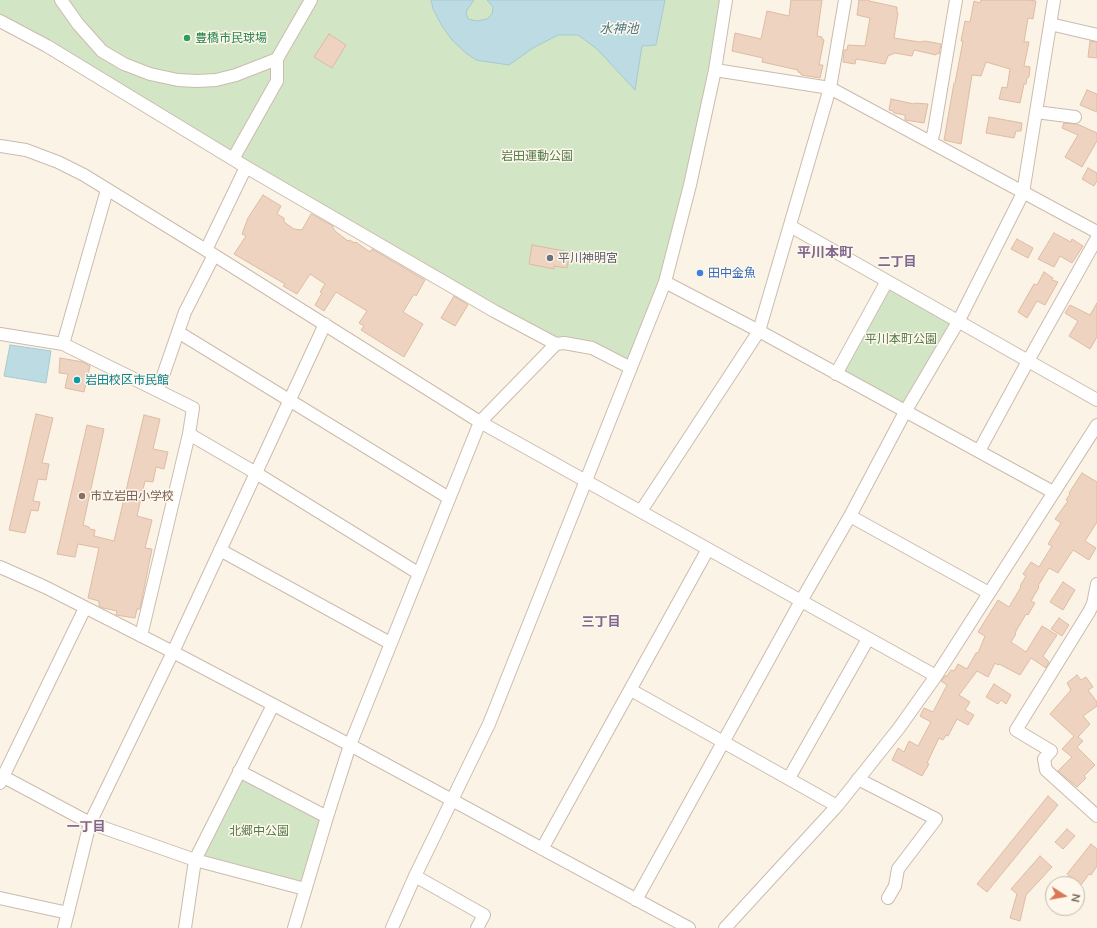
<!DOCTYPE html>
<html>
<head>
<meta charset="utf-8">
<style>
  body { margin:0 }
  #map { position:relative; width:1097px; height:928px; overflow:hidden; background:#faf3e6; font-family:Mulish,sans-serif }
  canvas { display:block }
  .north { position:absolute; left:1045px; top:876px; width:40px; height:40px; box-sizing:border-box; background:#fdf7ec; border:1px solid #c5b9ac; border-radius:50%; rotate:101deg; font-size:11px; font-weight:700; line-height:16px; text-align:center; color:#715b4d }
  .north::after { content:''; display:block; margin:auto; width:14px; height:18px; background:#d87857; clip-path:polygon(50% 0,100% 100%,50% 72%,0 100%) }
</style>
</head>
<body>
<div id="map">
<canvas width="1097" height="928"></canvas>
<div class="north">N</div>
</div>
<script>
const g = document.querySelector('canvas').getContext('2d');
g.lineJoin = 'round';
function paint(path, color) {
  g.fillStyle = color;
  g.fill(path, 'evenodd');
}
function shape(rows) {
  const path = new Path2D();
  for (const r of rows) {
    path.moveTo(r[0], r[1]);
    for (let i = 2; i < r.length; i += 2) path.lineTo(r[i], r[i + 1]);
  }
  return path;
}
function stroke(path, color, width, dash) {
  g.strokeStyle = color;
  g.lineWidth = width;
  g.lineCap = dash ? 'butt' : 'round';
  g.setLineDash(dash || []);
  g.stroke(path);
}
function label(font, color, halo, rows, align = 'center') {
  g.font = font + ' Mulish,"Noto Sans JP",sans-serif';
  g.lineWidth = 3;
  g.setLineDash([]);
  g.textBaseline = 'middle';
  g.strokeStyle = halo;
  g.fillStyle = color;
  for (const [text, x, y, turn = 0] of rows) {
    g.save();
    g.translate(x, y);
    g.rotate((+turn || 0) * Math.PI / 180);
    g.textAlign = isNaN(turn) ? turn : align;
    if (halo) g.strokeText(text, 0, 0);
    g.fillText(text, 0, 0);
    g.restore();
  }
}
const green = shape([
  [0,0,726,0,690,185,631,368,593,349,556,344,0,21],
  [887,281,952,318,953,328,910,404,897,406,836,374],
  [240,777,320,820,302,883,202,855]
]);
const water = shape([
  [431,0,474,0,467,10,466,13,468,19,477,21,487,19,492,14,493,7,487,0,665,0,656,45,642,46,635,90,597,49,578,35,558,35,533,48,509,65,476,60,466,53,452,40,442,26,433,9,431,0],
  [10,345,51,351,46,383,4,376,10,345]
]);
const building = shape([
  [791,0,822,0,817,36,822,37,822,39,824,40,819,65,823,65,820,78,801,75,801,73,798,72,798,70,762,62,763,58,732,51,735,33,761,39,767,11,789,16,791,0],
  [859,0,869,0,869,1,897,7,897,13,898,13,894,38,920,42,925,41,941,44,939,54,937,53,936,55,914,50,912,56,895,53,888,56,885,64,856,59,855,64,843,62,844,50,847,50,848,45,865,46,870,18,857,15,859,0],
  [981,0,1028,0,1036,1,1033,19,1028,18,1024,42,1029,42,1024,66,1030,67,1029,77,1027,78,1026,84,1024,84,1020,103,999,99,1002,87,1007,88,1010,69,986,62,981,76,972,75,961,144,944,140,954,83,955,83,963,41,961,41,965,21,970,22,974,1,980,3,981,0],
  [329,34,346,45,332,68,314,57,329,34],
  [1090,41,1097,42,1097,58,1088,57,1090,41],
  [1087,90,1097,94,1097,112,1080,105,1087,90],
  [891,99,914,104,915,103,928,104,924,123,905,120,905,115,894,113,893,111,889,110,891,99],
  [989,117,1022,123,1021,131,1016,131,1014,138,986,133,989,117],
  [1064,123,1077,124,1097,133,1097,141,1082,167,1065,157,1078,135,1062,128,1064,123],
  [1088,168,1097,173,1097,181,1094,186,1082,179,1088,168],
  [263,195,281,206,277,214,284,218,284,222,294,229,302,230,311,214,315,216,333,226,333,228,335,231,348,241,349,240,355,243,356,242,370,252,372,249,425,280,416,296,414,294,403,312,423,324,404,357,361,330,364,326,359,323,367,311,336,292,324,311,315,305,322,293,320,292,325,284,310,274,297,294,283,286,285,284,234,254,246,236,242,234,248,218,263,195],
  [1054,233,1071,242,1072,239,1083,246,1072,263,1060,256,1054,267,1038,259,1054,233],
  [1017,239,1033,248,1028,258,1011,249,1017,239],
  [532,245,570,252,567,268,554,266,554,269,529,264,532,245],
  [1044,272,1053,278,1052,280,1058,282,1045,305,1037,301,1027,318,1018,312,1034,284,1037,285,1044,272],
  [454,296,468,305,455,326,441,318,454,296],
  [1097,303,1097,337,1090,349,1069,336,1078,321,1065,313,1070,305,1090,315,1097,303],
  [60,358,83,362,90,366,84,392,65,388,68,374,59,373,60,358],
  [36,414,53,418,42,463,49,464,46,480,38,479,33,501,40,502,38,511,31,510,25,533,9,530,36,414],
  [144,415,160,419,153,449,168,452,164,469,156,467,153,482,145,481,137,516,152,520,145,548,152,549,140,609,137,609,135,618,116,615,117,611,103,608,99,606,99,601,88,598,99,548,78,544,75,557,57,554,87,425,104,429,83,525,89,527,90,529,95,530,94,536,114,541,144,415],
  [1082,473,1097,482,1097,522,1085,541,1096,548,1089,560,1073,550,1058,573,1049,568,1038,586,1039,587,1031,601,1035,603,1028,615,1026,614,1015,633,1016,634,1011,642,1026,652,1042,626,1057,635,1043,656,1049,662,1046,668,1031,658,1020,675,999,664,998,665,995,663,988,677,977,671,959,695,970,702,965,710,974,715,968,725,957,719,948,736,946,735,943,740,939,738,927,763,929,764,922,776,892,760,898,748,904,752,909,741,918,746,931,722,920,716,924,708,933,712,947,685,941,681,945,676,947,676,951,670,954,671,958,664,967,669,976,653,978,653,985,636,978,632,998,600,1009,607,1021,587,1020,586,1026,576,1023,574,1031,562,1039,567,1052,546,1048,544,1061,523,1055,519,1068,501,1066,500,1070,494,1069,493,1082,473],
  [1063,582,1075,590,1063,610,1050,602,1063,582],
  [1059,618,1069,625,1062,636,1051,629,1059,618],
  [1077,675,1081,680,1086,677,1093,687,1088,690,1097,702,1097,706,1083,716,1090,724,1078,737,1083,741,1077,747,1095,765,1084,776,1086,778,1077,787,1058,771,1072,757,1062,749,1074,736,1050,714,1071,690,1067,683,1077,675],
  [994,684,1011,695,1006,704,1001,700,998,704,986,697,994,684],
  [1048,796,1058,805,987,892,977,884,1048,796],
  [1067,829,1075,836,1063,849,1055,842,1067,829],
  [1091,844,1097,849,1097,866,1091,875,1089,874,1081,885,1067,874,1091,844],
  [1040,856,1052,867,1026,895,1020,921,1010,918,1017,894,1011,889,1040,856]
]);
const minor = shape([
  [61,0,78,24,102,51,124,64,150,74,178,80,197,81,216,80,236,75,277,59],
  [0,21,47,46,246,167,494,311,556,344,564,343,592,348,631,368],
  [1050,24,1097,35],
  [715,70,830,88,1097,232],
  [1036,112,1075,117],
  [931,142,934,131,956,0],
  [0,146,26,150,58,162,84,175,214,255,480,422,936,676],
  [233,159,277,81,277,59,311,0],
  [790,226,1097,400],
  [206,250,246,167],
  [665,282,759,331,1053,492],
  [178,332,449,498],
  [0,334,63,344,193,408,189,434,141,636],
  [63,344,107,190],
  [836,374,887,281],
  [158,390,185,312,214,255],
  [189,434,256,473,418,573],
  [979,451,1028,361,1097,238],
  [641,511,759,331,830,88,845,0],
  [850,516,989,593],
  [220,550,390,643],
  [0,567,45,587,173,652,350,745,689,928],
  [1097,584,1093,604,1089,612,1016,730,1051,751,1044,759,1046,770,1097,816],
  [631,690,837,806],
  [239,771,327,817],
  [0,775,90,823,195,860,305,889],
  [789,778,868,639],
  [858,779,936,819,898,869,895,886,888,898],
  [0,783,85,608],
  [542,849,708,549],
  [415,876,484,915,477,928],
  [0,898,68,913],
  [636,900,801,601,850,516,905,412,958,322,1023,193,1054,0],
  [64,928,90,823,173,652,325,324],
  [185,928,195,860,273,705],
  [294,928,327,817,350,745,480,422,556,344],
  [392,928,415,876,489,724,665,282,690,185,715,70,726,0],
  [725,928,837,806,899,728,936,676,1097,425]
]);
const markers = [
  [187,38,4,"#2e9e5b"],
  [550,258,4,"#6b7280"],
  [700,273,4,"#3f7fe0"],
  [77,380,4,"#0f9aa8"],
  [82,496,4,"#8d6e63"]
];
const leisureNames = [
  ["豊橋市民球場",195,38]
];
const parkNames = [
  ["岩田運動公園",537,156],
  ["平川本町公園",901,339],
  ["北郷中公園",259,831]
];
const worshipNames = [
  ["平川神明宮",558,258]
];
const shopNames = [
  ["田中金魚",708,273]
];
const cultureNames = [
  ["岩田校区市民館",85,380]
];
const educationNames = [
  ["市立岩田小学校",90,496]
];
const waterNames = [
  ["水神池",619,29]
];
const neighbourhoodNames = [
  ["二丁目",897,262],
  ["三丁目",601,622],
  ["一丁目",86,827]
];
const quarterNames = [
  ["平川本町",825,253]
];
paint(green, '#d2e6c6');
paint(water, '#bddbe2');
stroke(water, '#a4cad2', 1);
paint(building, '#edd3c0');
stroke(building, '#debba2', 1);
stroke(minor, '#cbbbad', 14);
stroke(minor, '#fff', 12);
for (const [x, y, r, color] of markers) {
  const dot = new Path2D();
  dot.arc(x, y, r, 0, 2 * Math.PI);
  g.fillStyle = color;
  g.fill(dot);
  stroke(dot, '#fdf7ec', 1.5);
}
label('12px', '#27864d', '#fdf7ec', leisureNames, 'left');
label('12px', '#567b4a', '#fdf7ec', parkNames);
label('12px', '#5b616d', '#fdf7ec', worshipNames, 'left');
label('12px', '#366cbe', '#fdf7ec', shopNames, 'left');
label('12px', '#0d838f', '#fdf7ec', cultureNames, 'left');
label('12px', '#785e54', '#fdf7ec', educationNames, 'left');
label('italic 13px', '#497782', '#fdf7ec', waterNames);
label('bold 13px', '#81668d', '#fdf7ec', neighbourhoodNames);
label('bold 14px', '#81668d', '#fdf7ec', quarterNames);
</script>
</body>
</html>
